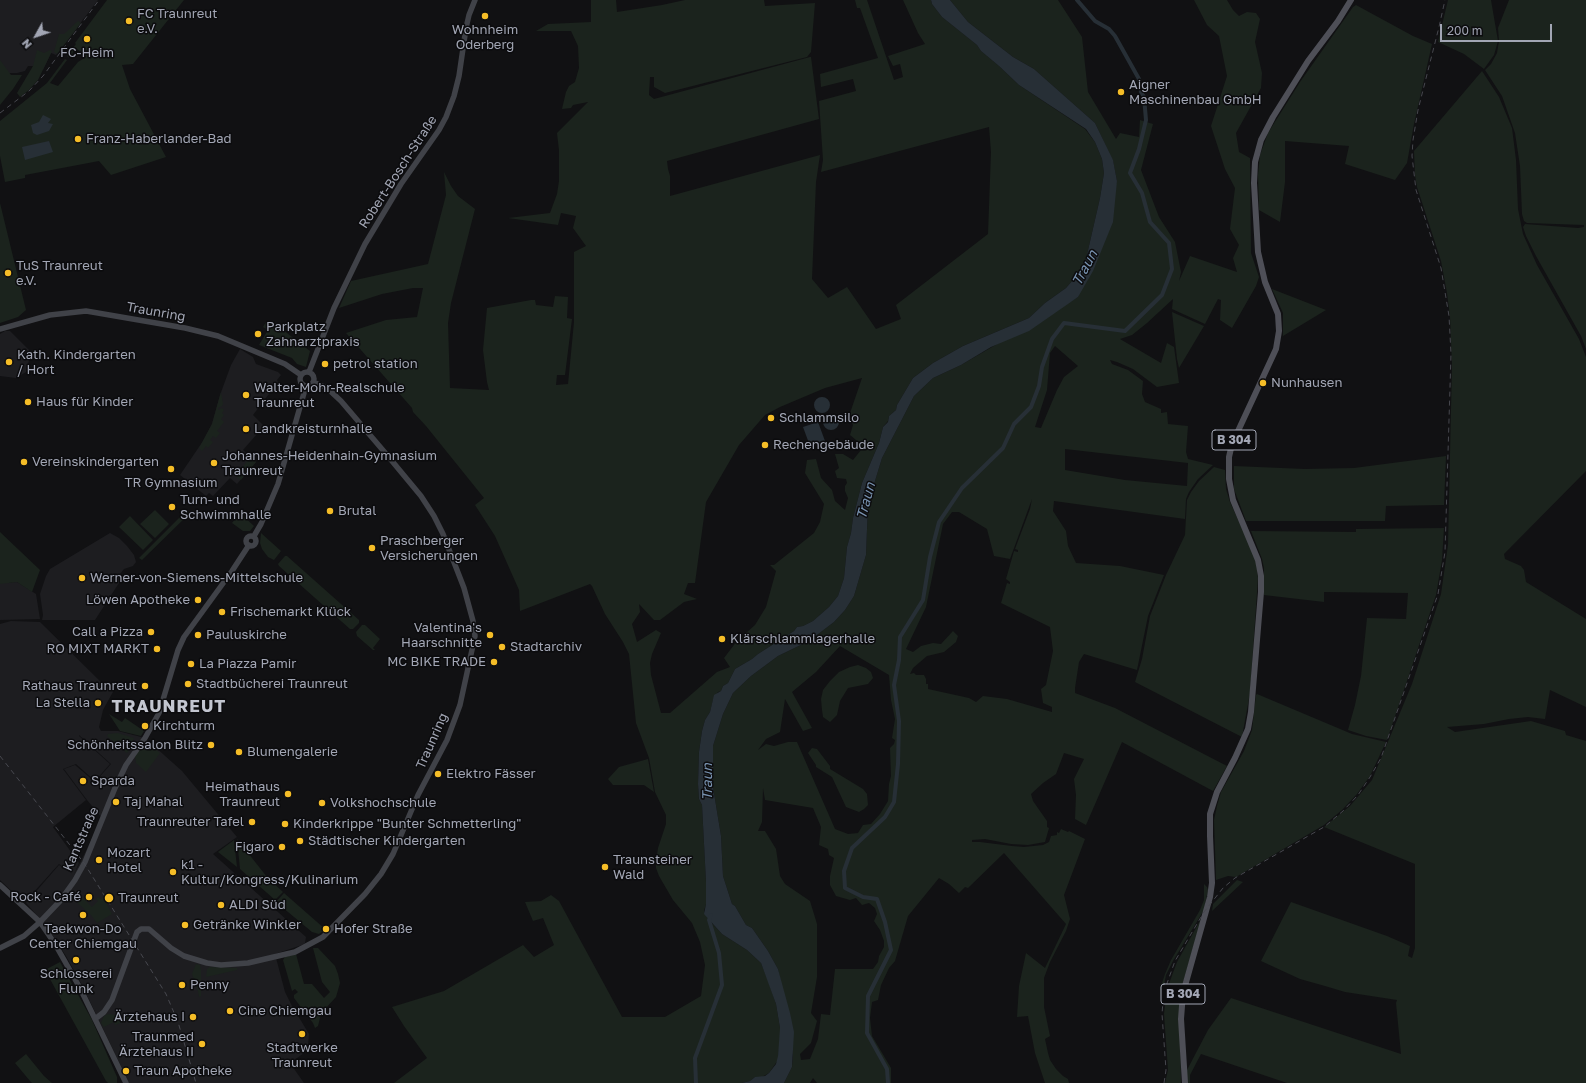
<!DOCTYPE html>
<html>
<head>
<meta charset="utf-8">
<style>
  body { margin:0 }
  #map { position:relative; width:1586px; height:1083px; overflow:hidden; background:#111113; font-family:"Golos Text",sans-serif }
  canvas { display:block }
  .north { position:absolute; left:16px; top:16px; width:40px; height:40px; -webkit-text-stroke:3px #0c0c0e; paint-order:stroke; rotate:230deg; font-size:11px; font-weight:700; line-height:16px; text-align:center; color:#a2a6b4 }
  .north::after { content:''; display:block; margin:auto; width:14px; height:18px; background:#a2a6b4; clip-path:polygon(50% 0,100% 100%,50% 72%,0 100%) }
  .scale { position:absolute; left:1440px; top:24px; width:112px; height:18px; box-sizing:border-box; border:2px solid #a2a6b4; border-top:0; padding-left:5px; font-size:12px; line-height:14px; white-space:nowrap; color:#a2a6b4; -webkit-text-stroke:3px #0c0c0e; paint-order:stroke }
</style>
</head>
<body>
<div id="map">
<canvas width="1586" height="1083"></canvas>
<div class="north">N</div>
<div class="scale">200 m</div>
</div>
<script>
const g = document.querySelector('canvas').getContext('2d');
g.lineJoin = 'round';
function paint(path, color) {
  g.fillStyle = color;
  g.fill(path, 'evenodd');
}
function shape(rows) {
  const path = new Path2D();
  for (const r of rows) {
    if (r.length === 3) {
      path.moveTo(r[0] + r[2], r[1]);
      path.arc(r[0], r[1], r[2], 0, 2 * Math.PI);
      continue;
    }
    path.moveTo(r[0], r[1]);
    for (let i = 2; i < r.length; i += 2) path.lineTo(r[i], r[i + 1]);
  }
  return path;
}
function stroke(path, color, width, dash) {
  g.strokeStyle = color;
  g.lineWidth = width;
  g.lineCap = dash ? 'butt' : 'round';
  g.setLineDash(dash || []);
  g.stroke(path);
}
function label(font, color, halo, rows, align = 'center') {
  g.font = font + ' "Golos Text",sans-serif';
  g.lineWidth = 3;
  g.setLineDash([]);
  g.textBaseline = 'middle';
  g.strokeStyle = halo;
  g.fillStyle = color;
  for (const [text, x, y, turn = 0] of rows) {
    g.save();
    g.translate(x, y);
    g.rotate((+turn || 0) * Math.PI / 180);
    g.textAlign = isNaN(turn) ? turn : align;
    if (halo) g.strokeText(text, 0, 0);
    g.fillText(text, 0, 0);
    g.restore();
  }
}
const built = shape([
  [0,0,98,0,56,55,51,53,43,70,33,66,28,66,25,71,17,73,0,73],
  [5,331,10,331,31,352,26,372,16,378,0,376,0,334],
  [240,349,253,357,256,364,278,372,281,375,277,380,278,382,253,415,264,426,243,450,256,462,237,484,230,478,213,496,209,493,206,496,180,475,203,441,212,424,220,395,231,365],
  [110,533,119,538,127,546,134,555,136,562,133,566,124,569,120,574,119,583,95,620,42,620,43,615,40,594,46,576,50,569],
  [17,582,36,594,40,619,0,620,0,583],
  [11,621,40,622,103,684,114,690,103,710,99,727,101,731,118,731,145,738,182,771,237,837,213,854,306,937,305,943,302,945,275,954,285,992,292,1006,309,1034,308,1046,304,1053,290,1063,304,1083,129,1083,83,987,66,956,47,927,26,903,59,865,73,874,59,864,24,903,0,880,0,624],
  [79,735,111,764,95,782,75,765,64,769,87,800,102,818,80,863,74,874,79,863,53,827,86,800,63,769,76,764,95,781,110,764,79,736]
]);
const green = shape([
  [107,0,184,0,133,64,122,65,130,89,166,157,111,175,99,161,25,175,25,178,5,182,0,156,0,121,47,83,65,59,67,60,50,83,58,86,78,62,86,57,76,48,69,58,67,56,76,44,75,43],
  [591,0,616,0,617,12,662,5,685,0,764,0,765,6,815,3,811,52,807,57,665,93,654,87,654,77,650,77,649,95,654,99,810,57,811,57,819,119,667,161,668,169,670,176,670,196,820,155,816,182,812,279,828,298,847,287,876,329,901,319,896,305,988,234,991,152,989,127,821,172,823,160,819,101,856,91,853,79,821,87,820,74,878,58,860,8,857,8,855,0,867,0,894,80,903,77,900,64,893,66,888,56,925,44,918,33,903,0,931,0,932,4,942,17,977,45,981,51,999,66,1019,85,1085,129,1095,142,1102,159,1104,173,1100,198,1086,259,1079,273,1066,288,1045,303,1029,318,963,346,933,363,913,378,897,405,896,410,889,416,888,421,883,427,879,443,862,483,853,518,851,533,847,547,844,578,838,596,829,607,813,621,803,626,797,627,794,631,758,654,752,659,735,669,728,683,723,686,721,691,718,692,713,700,710,712,705,720,702,731,699,752,698,784,699,799,702,805,706,882,706,904,704,911,709,920,722,934,747,950,761,963,769,983,776,1004,780,1028,780,1039,778,1060,769,1073,762,1077,755,1077,750,1081,742,1083,394,1083,427,1058,404,1026,392,1007,444,991,523,945,534,957,554,945,543,918,533,921,525,902,541,901,551,895,559,901,622,1017,665,1017,701,996,705,965,700,942,692,923,673,900,659,876,656,868,656,862,658,848,666,824,666,815,655,792,649,758,636,723,629,654,623,642,605,614,592,586,590,584,520,611,519,590,495,536,475,505,484,498,426,426,413,412,412,408,346,333,386,320,417,317,423,288,413,288,382,294,339,308,351,281,428,264,446,195,444,172,451,186,458,196,475,209,451,303,448,323,450,388,489,390,487,382,483,350,487,308,531,300,535,300,536,305,553,307,555,296,568,297,567,318,572,319,565,375,557,375,556,385,568,384,574,322,574,252,586,246,573,228,576,216,561,213,558,225,508,218,550,213,557,194,559,181,559,150,557,133,588,102,573,105,571,108,562,109,566,92,569,86,575,82,579,68,578,46,571,31,536,31,548,24,591,22],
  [862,378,849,416,853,425,850,435,856,440,861,450,853,460,843,454,835,454,839,468,835,471,837,478,846,479,847,483,845,486,845,491,848,498,845,510,835,501,832,490,821,478,816,459,807,460,805,473,824,504,820,522,814,533,774,565,770,565,776,571,766,607,755,625,737,641,724,658,730,667,717,672,670,713,661,713,651,675,650,663,652,654,661,633,656,630,637,642,632,624,640,612,639,604,654,620,660,620,684,602,697,599,684,594,688,583,695,583,706,502,739,445,765,415,780,407,825,388],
  [950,0,1058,0,1082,37,1088,92,1116,139,1120,133,1139,137,1140,120,1153,124,1141,170,1159,217,1175,242,1181,272,1179,281,1190,256,1237,272,1233,258,1239,245,1230,229,1235,188,1225,169,1211,126,1227,76,1219,36,1207,25,1194,0,1227,0,1233,10,1239,16,1247,12,1256,13,1260,19,1255,42,1262,73,1261,88,1236,133,1239,152,1250,158,1251,253,1259,277,1256,286,1232,328,1220,320,1221,300,1218,299,1205,324,1172,309,1173,299,1147,323,1132,335,1120,339,1161,363,1167,343,1174,347,1179,383,1157,387,1133,369,1117,362,1110,360,1112,364,1128,370,1143,381,1142,394,1145,402,1161,409,1161,413,1167,412,1168,424,1188,426,1186,452,1188,459,1213,465,1198,479,1189,492,1186,499,1185,519,1054,501,1053,511,1066,531,1068,546,1076,563,1120,566,1164,575,1148,616,1137,670,1084,654,1079,662,1075,688,1075,693,1115,708,1227,766,1213,791,1122,742,1086,825,1075,819,1076,795,1074,779,1084,759,1064,753,1056,774,1043,783,1031,794,1033,801,1047,821,1047,827,1049,828,1045,842,1028,845,1011,844,985,839,972,840,972,842,980,842,1012,846,1024,847,1043,845,1049,842,1051,836,1057,835,1057,832,1059,833,1061,829,1068,832,1069,831,1085,839,1064,895,1070,919,1066,931,1050,962,1044,978,1044,1007,1050,1036,1045,1039,1048,1053,1050,1060,1056,1069,1063,1076,1068,1079,1069,1083,1045,1083,1035,1053,1028,1016,1017,1017,1019,986,1026,953,1045,968,1066,924,1004,853,968,888,965,887,959,893,949,884,939,878,908,916,895,961,889,968,881,985,878,1000,872,1002,870,1018,872,1036,891,1068,891,1083,817,1083,813,1078,810,1083,784,1083,792,1067,793,1056,782,988,778,969,768,951,752,928,746,925,735,906,732,904,723,876,721,836,713,787,713,746,723,714,733,693,751,676,778,656,809,641,834,622,845,610,854,596,866,555,868,504,882,458,914,396,933,378,961,365,1078,297,1117,181,1113,161,1095,123,1034,69,1013,57,968,22],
  [1055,346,1078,366,1064,377,1057,390,1041,428,1035,427,1047,390,1050,353],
  [1065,449,1188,463,1187,486,1125,480,1065,470],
  [1032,499,1030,509,1015,549,1018,550,1018,552,1014,551,1006,579,1010,582,1010,584,1007,583,1001,603,1050,627,1053,651,1046,685,1041,689,1043,703,1052,707,1052,712,1007,699,983,696,976,702,969,698,928,689,928,684,926,684,926,679,924,675,916,675,914,673,910,674,913,668,927,656,944,652,956,642,958,636,953,631,941,644,933,643,921,646,913,652,906,649,926,607,943,524,952,512,959,512,987,529,994,556,1010,559],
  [840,646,889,675,891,700,895,719,892,738,895,740,894,744,890,748,891,776,889,784,888,801,880,814,871,824,863,825,858,833,848,834,835,829,797,742,788,742,774,746,766,744,758,750,766,739,780,732,785,699,803,731,812,728,792,692,816,672],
  [763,788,765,800,813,808,821,827,819,845,828,849,829,855,834,858,830,876,830,885,836,896,850,900,856,898,862,905,869,903,875,908,877,914,874,921,880,930,884,941,884,947,879,956,878,962,873,969,835,969,830,1015,821,1014,818,1039,810,1059,801,1060,800,1054,811,1043,817,1021,811,1013,817,977,817,924,810,901,785,884,780,876,776,849,765,831,758,831,762,822],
  [1448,0,1491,0,1498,41,1494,55,1484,69,1464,54,1438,42],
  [1509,0,1586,0,1586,349,1581,336,1536,256,1526,236,1523,227,1525,224,1578,228,1584,227,1584,225,1527,223,1524,221,1522,214,1520,166,1515,133,1502,96,1485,70,1491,64,1497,53,1499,41,1498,28],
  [1356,5,1413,36,1432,44,1414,124,1407,163,1395,180,1345,164,1349,146,1285,141,1285,182,1280,222,1259,210,1258,175,1260,155,1268,133,1300,82,1353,7],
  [78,21,81,23,57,54,54,52,59,34,64,34],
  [37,50,44,53,50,50,52,51,38,80,29,90,20,97,17,93,33,66],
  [0,60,11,75,22,75,13,89,0,105],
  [1482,71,1499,97,1512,128,1516,160,1518,209,1523,234,1537,265,1579,339,1586,357,1586,471,1504,554,1505,559,1521,566,1524,570,1526,582,1586,619,1586,707,1550,690,1545,719,1528,717,1509,719,1484,724,1447,727,1455,732,1531,721,1565,731,1566,735,1586,741,1586,1083,1287,1083,1201,1054,1190,1075,1190,1083,1187,1083,1187,1070,1208,1030,1231,998,1401,1054,1396,1003,1397,1000,1345,992,1325,986,1300,979,1261,961,1291,902,1387,936,1410,946,1408,956,1412,958,1415,948,1415,864,1324,827,1350,806,1372,780,1412,684,1441,594,1448,545,1452,364,1450,317,1447,293,1441,261,1417,187,1415,175,1414,151],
  [0,203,26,310,18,317,0,323],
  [1272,289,1326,310,1283,336,1283,313],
  [1172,312,1204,326,1179,368,1177,359],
  [266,322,283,330,310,351,306,367,297,364,292,358,259,345,268,330,263,327],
  [221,392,223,404,222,406,218,408,218,410,222,408,224,410,222,413,224,415,221,419,224,422,217,431,220,433,216,438,213,436,210,440,213,442,208,448,206,446,202,451,199,448,212,424],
  [1446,456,1444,505,1386,506,1385,521,1246,521,1234,489,1234,466,1305,469,1354,468],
  [250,457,256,462,241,480,236,476],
  [1214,467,1225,470,1226,489,1230,502,1252,550,1256,560,1258,578,1250,693,1242,737,1135,682,1142,659,1150,616,1166,575,1185,535,1187,500,1191,492,1199,481],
  [155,510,169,524,155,538,140,524],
  [187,510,190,513,142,560,139,558],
  [240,513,254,526,250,531,243,531,232,523],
  [130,516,153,540,143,550,119,527],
  [1444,528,1442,560,1436,595,1387,740,1366,736,1348,730,1355,705,1361,676,1367,618,1406,619,1408,593,1324,592,1324,602,1264,595,1264,568,1262,559,1251,531,1356,532,1356,529],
  [0,532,40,570,32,592,17,582,0,584],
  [261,533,281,551,274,560,268,557,262,549,260,543],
  [285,556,287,556,359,620,359,623,353,629,350,629,279,566,278,564],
  [362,625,365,625,380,639,373,648,375,650,373,650,357,636,356,632],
  [858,665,866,668,871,672,873,678,868,684,848,688,840,701,837,715,830,722,823,717,822,710,821,699,823,690,830,681,839,672,850,667],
  [1257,694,1352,734,1386,742,1370,776,1357,794,1342,810,1324,825,1236,877,1228,876,1216,880,1214,820,1217,806,1221,792,1244,751,1252,730,1256,695],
  [109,714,122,722,125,718,144,731,141,736,120,731],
  [118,733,134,738,132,743,134,744,127,753,107,736,108,734],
  [145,741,160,753,146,772,136,763,135,756],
  [812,748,817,749,830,766,830,769,863,789,867,794,868,805,864,809,859,812,846,807,832,777,816,767,816,765,808,753],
  [648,759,654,792,644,785,613,785,608,779,619,767],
  [237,839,267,877,283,892,275,900,240,869],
  [234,840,237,867,218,852],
  [1237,880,1243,882,1212,911,1213,904],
  [1204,884,1207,887,1208,890,1204,910,1173,961,1166,975,1161,1001,1160,989,1165,974,1171,960,1200,910,1204,900],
  [74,893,80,895,92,907,98,901,96,899,98,897,101,899,103,897,112,914,97,923,91,915,71,897],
  [284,893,325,929,319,934,312,932,276,902],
  [1202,917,1180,993,1181,1083,1165,1083,1168,1070,1164,1014,1167,989,1177,962],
  [313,948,318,948,335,966,338,974,340,983,336,997,325,1009,321,1014,318,1026,315,1028,313,1023,294,998,294,995,298,992,295,989,292,991,283,960,285,957,296,954,304,984,312,984,324,998,330,992,322,982],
  [60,962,92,1020,117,1077,117,1083,108,1083,106,1081,45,970],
  [196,964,200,965,201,970,201,996,199,997,198,991,192,974],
  [210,967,237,968,237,970,206,977,207,969],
  [136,1013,138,1016,115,1025,114,1022,104,1027,101,1023,104,1016,108,1014,116,1015,122,1019],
  [26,1054,44,1076,52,1083,32,1083,30,1081,15,1063]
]);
const water = shape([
  [931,0,950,0,968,22,1013,57,1034,69,1095,123,1113,160,1117,181,1113,222,1093,271,1078,297,1029,331,991,347,961,365,933,378,914,396,882,458,868,504,866,555,854,596,845,610,834,622,809,641,778,656,751,676,733,693,723,714,713,746,713,787,721,836,723,876,732,904,735,906,746,925,752,928,768,951,778,969,790,1013,794,1032,792,1067,784,1083,742,1083,750,1081,755,1077,765,1076,769,1073,776,1064,778,1056,780,1028,776,1004,761,963,747,950,722,934,704,914,706,904,706,882,702,805,699,799,698,784,699,752,702,731,705,720,710,712,714,695,721,691,723,686,728,683,735,669,752,659,758,654,794,631,797,627,803,626,813,621,829,607,838,596,844,578,847,547,851,533,853,518,862,483,879,443,883,427,888,422,889,416,896,410,897,405,913,378,933,363,963,346,1029,318,1045,303,1066,288,1079,273,1086,259,1100,198,1104,173,1102,159,1095,142,1086,129,1019,85,999,66,981,51,977,45,942,17,932,4],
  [43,115,51,119,48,123,53,124,49,131,37,135,33,133,31,125,39,122],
  [49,141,53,152,25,160,22,147],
  [822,405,8],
  [831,422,8],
  [818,422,825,441,810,446,803,427]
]);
const canal = shape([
  [696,1083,695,1058,722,985,719,953,709,920,711,915],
  [888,1083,887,1069,867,1033,868,996,891,950,885,922,877,899,863,897,845,888,844,871,852,848,885,817,894,802,898,764,899,721,894,685,899,660,900,637,923,600,930,557,939,522,962,488,1003,448,1014,424,1031,407,1039,386,1042,367,1052,339,1064,323,1125,331,1162,295,1172,269,1169,243,1150,222,1142,193,1130,173,1139,149,1146,120,1144,97,1141,92,1139,79,1115,36,1109,29,1095,21,1077,0]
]);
const secondary = shape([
  [0,329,50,315,86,311,92,312,185,328,218,336,285,364,301,375],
  [307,379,7],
  [309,372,334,308,365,244,401,184,439,130,446,117,454,96,459,76,466,28,469,15,475,0],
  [254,536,261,524,278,484,306,386],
  [251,541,5],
  [0,885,40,922,55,944,80,988,126,1083],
  [0,948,24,936,40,922,60,901,75,880,85,862,115,788,126,765,145,738,159,713,178,650,184,637,232,571,249,545],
  [95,1019,104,1012,112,1000,137,932,141,929,149,929,171,948,184,956,207,963,221,965,248,963,295,952,323,937,365,894,381,874,393,854,418,795,447,740,460,705,475,636,473,621,464,588,443,534,434,516,421,496,387,455,341,401,327,388,313,382]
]);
const primary = shape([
  [1185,1083,1181,1019,1183,993,1210,897,1212,883,1210,836,1210,814,1217,792,1235,758,1248,729,1251,712,1261,592,1261,576,1258,560,1233,500,1229,479,1229,457,1232,444,1276,349,1279,331,1278,314,1265,282,1258,252,1254,183,1255,162,1261,140,1273,117,1308,61,1338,21,1351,0]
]);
const rail = shape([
  [0,113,29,91,43,76,99,0],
  [0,756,84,863,166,994,178,1022,196,1083],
  [1164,1083,1166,1070,1162,1014,1163,1001,1165,989,1175,961,1204,912,1223,888,1235,878,1324,827,1343,811,1358,795,1370,777,1381,758,1438,594,1445,552,1451,354,1449,316,1441,268,1416,190,1412,156,1413,140,1418,110,1439,27,1445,0]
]);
const markers = [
  [485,16,4,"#f5bd27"],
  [129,21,4,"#f5bd27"],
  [87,39,4,"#f5bd27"],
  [1121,92,4,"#f5bd27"],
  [78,139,4,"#f5bd27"],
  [8,273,4,"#f5bd27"],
  [258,334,4,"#f5bd27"],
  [9,362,4,"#f5bd27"],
  [325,364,4,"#f5bd27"],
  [1263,383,4,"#f5bd27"],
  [246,395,4,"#f5bd27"],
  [28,402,4,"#f5bd27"],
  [771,418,4,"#f5bd27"],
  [246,429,4,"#f5bd27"],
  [765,445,4,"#f5bd27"],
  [24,462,4,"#f5bd27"],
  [214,463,4,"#f5bd27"],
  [171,469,4,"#f5bd27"],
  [172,507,4,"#f5bd27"],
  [330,511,4,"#f5bd27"],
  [372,548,4,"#f5bd27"],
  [82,578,4,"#f5bd27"],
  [198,600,4,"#f5bd27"],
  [222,612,4,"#f5bd27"],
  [151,632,4,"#f5bd27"],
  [198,635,4,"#f5bd27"],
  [490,635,4,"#f5bd27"],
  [722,639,4,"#f5bd27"],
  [502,647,4,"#f5bd27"],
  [157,649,4,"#f5bd27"],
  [494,662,4,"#f5bd27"],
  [191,664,4,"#f5bd27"],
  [188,684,4,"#f5bd27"],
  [145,686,4,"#f5bd27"],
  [98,703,4,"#f5bd27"],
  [145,726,4,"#f5bd27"],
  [211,745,4,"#f5bd27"],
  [239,752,4,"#f5bd27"],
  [438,774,4,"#f5bd27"],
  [83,781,4,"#f5bd27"],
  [288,794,4,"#f5bd27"],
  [116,802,4,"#f5bd27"],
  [322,803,4,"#f5bd27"],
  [252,822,4,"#f5bd27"],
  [285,824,4,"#f5bd27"],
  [300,841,4,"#f5bd27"],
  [282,847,4,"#f5bd27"],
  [99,860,4,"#f5bd27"],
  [605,867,4,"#f5bd27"],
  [173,872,4,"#f5bd27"],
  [89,897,4,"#f5bd27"],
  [109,898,5,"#f5bd27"],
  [221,905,4,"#f5bd27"],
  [83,915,4,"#f5bd27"],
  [185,925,4,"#f5bd27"],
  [326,929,4,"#f5bd27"],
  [76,960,4,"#f5bd27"],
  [182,985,4,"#f5bd27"],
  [230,1011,4,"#f5bd27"],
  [193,1017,4,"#f5bd27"],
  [302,1034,4,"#f5bd27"],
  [202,1044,4,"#f5bd27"],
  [126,1071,4,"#f5bd27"]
];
const shields = [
  [1234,440,44],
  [1183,994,44]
];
const shieldNames = [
  ["B 304",1234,440],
  ["B 304",1183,994]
];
const poiNames = [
  ["FC Traunreut",137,14],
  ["e.V.",137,29],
  ["Wohnheim",485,30,"center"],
  ["Oderberg",485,45,"center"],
  ["FC-Heim",87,53,"center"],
  ["Aigner",1129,85],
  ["Maschinenbau GmbH",1129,100],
  ["Franz-Haberlander-Bad",86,139],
  ["TuS Traunreut",16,266],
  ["e.V.",16,281],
  ["Parkplatz",266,327],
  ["Zahnarztpraxis",266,342],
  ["Kath. Kindergarten",17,355],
  ["/ Hort",17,370],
  ["petrol station",333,364],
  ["Nunhausen",1271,383],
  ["Walter-Mohr-Realschule",254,388],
  ["Traunreut",254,403],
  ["Haus für Kinder",36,402],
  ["Schlammsilo",779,418],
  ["Landkreisturnhalle",254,429],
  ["Rechengebäude",773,445],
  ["Johannes-Heidenhain-Gymnasium",222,456],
  ["Traunreut",222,471],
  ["Vereinskindergarten",32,462],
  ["TR Gymnasium",171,483,"center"],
  ["Turn- und",180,500],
  ["Schwimmhalle",180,515],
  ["Brutal",338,511],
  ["Praschberger",380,541],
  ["Versicherungen",380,556],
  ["Werner-von-Siemens-Mittelschule",90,578],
  ["Löwen Apotheke",190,600,"right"],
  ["Frischemarkt Klück",230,612],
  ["Valentina's",482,628,"right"],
  ["Haarschnitte",482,643,"right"],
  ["Call a Pizza",143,632,"right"],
  ["Pauluskirche",206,635],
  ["Klärschlammlagerhalle",730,639],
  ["Stadtarchiv",510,647],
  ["RO MIXT MARKT",149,649,"right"],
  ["MC BIKE TRADE",486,662,"right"],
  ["La Piazza Pamir",199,664],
  ["Stadtbücherei Traunreut",196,684],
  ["Rathaus Traunreut",137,686,"right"],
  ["La Stella",90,703,"right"],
  ["Kirchturm",153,726],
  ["Schönheitssalon Blitz",203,745,"right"],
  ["Blumengalerie",247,752],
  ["Elektro Fässer",446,774],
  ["Sparda",91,781],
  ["Heimathaus",280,787,"right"],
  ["Traunreut",280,802,"right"],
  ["Taj Mahal",124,802],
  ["Volkshochschule",330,803],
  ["Traunreuter Tafel",244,822,"right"],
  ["Kinderkrippe \"Bunter Schmetterling\"",293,824],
  ["Städtischer Kindergarten",308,841],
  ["Figaro",274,847,"right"],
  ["Mozart",107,853],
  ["Hotel",107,868],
  ["Traunsteiner",613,860],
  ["Wald",613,875],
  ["k1 -",181,865],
  ["Kultur/Kongress/Kulinarium",181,880],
  ["Rock - Café",81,897,"right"],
  ["Traunreut",118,898],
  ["ALDI Süd",229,905],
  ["Getränke Winkler",193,925],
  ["Taekwon-Do",83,929,"center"],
  ["Center Chiemgau",83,944,"center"],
  ["Hofer Straße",334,929],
  ["Schlosserei",76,974,"center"],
  ["Flunk",76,989,"center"],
  ["Penny",190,985],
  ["Cine Chiemgau",238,1011],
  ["Ärztehaus I",185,1017,"right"],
  ["Traunmed",194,1037,"right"],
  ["Ärztehaus II",194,1052,"right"],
  ["Stadtwerke",302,1048,"center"],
  ["Traunreut",302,1063,"center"],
  ["Traun Apotheke",134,1071]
];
const streetNames = [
  ["Robert-Bosch-Straße",398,172,-57],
  ["Traunring",156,312,10],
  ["Traunring",432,741,-66],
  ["Kantstraße",81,839,-66]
];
const waterNames = [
  ["Traun",1085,268,-62],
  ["Traun",866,501,-75],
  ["Traun",708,782,-90]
];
const districtNames = [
  ["TRAUNREUT",169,707]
];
paint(built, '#1d1d20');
paint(green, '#1b231d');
paint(water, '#272f36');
stroke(canal, '#272f36', 4);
stroke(secondary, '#404248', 5.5);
stroke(primary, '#4e4f57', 6);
stroke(rail, '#47484f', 1, [5, 4]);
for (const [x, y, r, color] of markers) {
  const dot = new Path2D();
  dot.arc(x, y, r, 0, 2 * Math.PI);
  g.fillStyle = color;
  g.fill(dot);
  stroke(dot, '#0c0c0e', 1.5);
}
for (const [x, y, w] of shields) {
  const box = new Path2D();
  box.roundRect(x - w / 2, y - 10, w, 20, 3);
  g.fillStyle = '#0c0c0e';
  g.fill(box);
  stroke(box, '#a2a6b4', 1);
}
label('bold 12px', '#a2a6b4', null, shieldNames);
label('13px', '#a2a6b4', '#0c0c0e', poiNames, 'left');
label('13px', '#a2a6b4', '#0c0c0e', streetNames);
label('italic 14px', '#7892b0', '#0c0c0e', waterNames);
g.letterSpacing = '1px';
label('bold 17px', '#c3c6d0', '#0c0c0e', districtNames);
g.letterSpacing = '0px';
</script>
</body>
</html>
